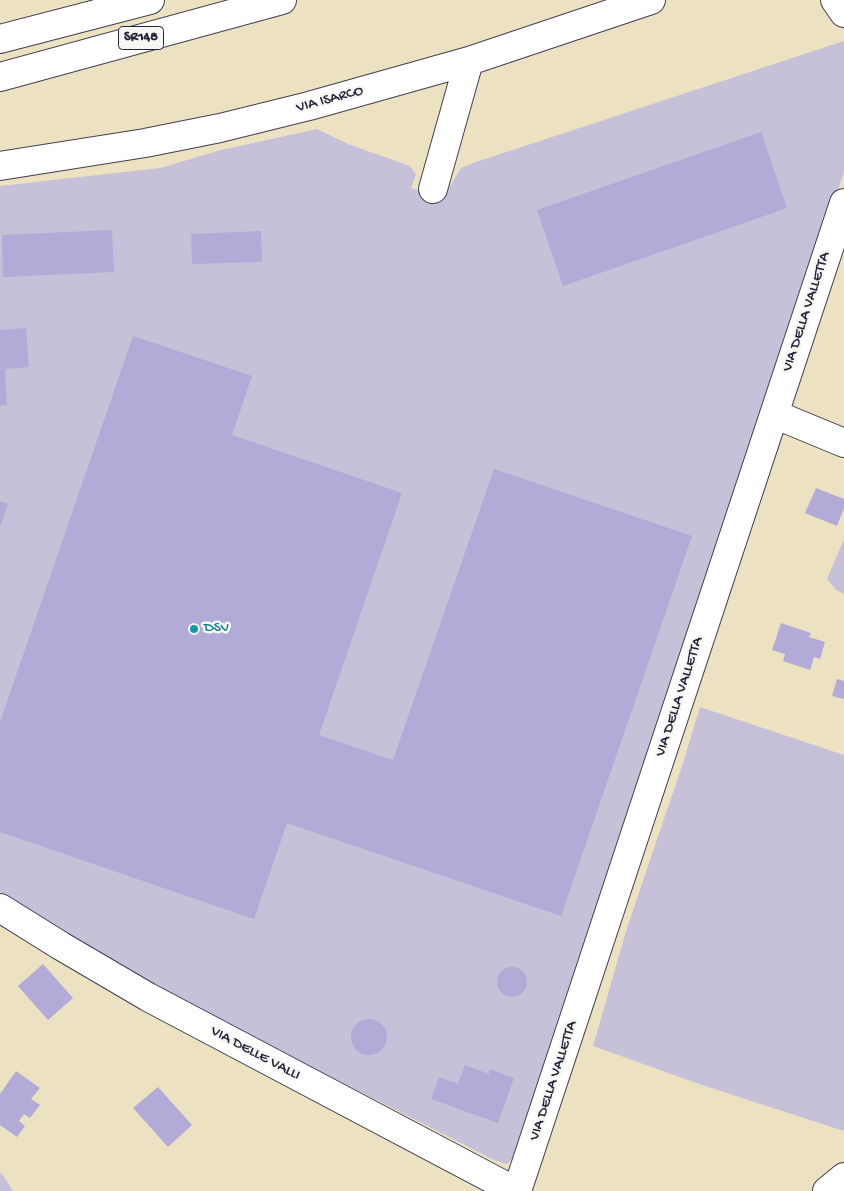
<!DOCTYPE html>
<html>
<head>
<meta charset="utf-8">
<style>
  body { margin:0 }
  canvas { display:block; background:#ece2c2 }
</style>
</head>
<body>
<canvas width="844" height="1191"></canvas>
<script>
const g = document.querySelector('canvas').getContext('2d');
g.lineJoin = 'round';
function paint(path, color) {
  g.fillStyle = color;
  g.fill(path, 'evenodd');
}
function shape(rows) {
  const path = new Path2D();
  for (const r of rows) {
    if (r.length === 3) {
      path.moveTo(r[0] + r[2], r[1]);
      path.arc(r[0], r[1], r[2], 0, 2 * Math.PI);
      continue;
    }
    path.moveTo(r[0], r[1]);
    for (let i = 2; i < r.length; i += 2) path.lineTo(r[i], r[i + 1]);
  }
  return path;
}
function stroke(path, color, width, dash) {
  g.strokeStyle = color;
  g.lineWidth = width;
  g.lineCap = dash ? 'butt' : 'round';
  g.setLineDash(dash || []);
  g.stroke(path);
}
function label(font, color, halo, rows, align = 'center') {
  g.font = font + ' "Gochi Hand",sans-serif';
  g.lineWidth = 5;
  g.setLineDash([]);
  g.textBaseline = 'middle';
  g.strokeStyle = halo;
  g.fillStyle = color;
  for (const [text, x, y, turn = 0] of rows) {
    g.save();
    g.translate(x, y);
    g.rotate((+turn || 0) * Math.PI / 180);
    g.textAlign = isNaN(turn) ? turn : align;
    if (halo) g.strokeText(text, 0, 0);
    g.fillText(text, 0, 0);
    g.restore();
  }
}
const industrial = shape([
  [844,41,844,172,515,1157,507,1164,496,1161,192,1006,120,969,0,892,0,186,160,168,221,150,317,129,348,144,410,166,416,174,411,188,442,199,461,168,473,163],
  [844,539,844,594,836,590,827,579],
  [700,707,844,755,844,1131,702,1085,593,1046,627,928,683,763],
  [0,1172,7,1181,13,1191,0,1191]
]);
const building = shape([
  [761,132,787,208,563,286,537,210],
  [112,230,114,272,3,277,2,235],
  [261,231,262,262,192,264,191,234],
  [26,328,29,367,5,369,7,405,0,406,0,330],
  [133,336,252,376,232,435,402,493,319,735,393,760,494,469,692,536,561,916,287,823,254,919,0,832,0,722],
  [816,488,844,499,844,508,837,526,805,513],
  [0,501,8,504,0,527],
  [781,623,811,633,809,637,825,642,820,659,814,657,810,670,783,661,785,654,772,650],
  [837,679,844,681,844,699,832,696],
  [43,964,73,998,48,1020,18,986],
  [512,982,15],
  [369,1037,18],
  [465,1065,489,1074,490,1069,514,1078,498,1123,431,1099,439,1077,458,1084],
  [16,1071,40,1088,31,1099,40,1105,30,1118,24,1114,19,1121,25,1126,17,1137,0,1125,0,1094],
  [158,1087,192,1125,168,1147,133,1108]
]);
const minor = shape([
  [835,0,844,13],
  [0,166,145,143,220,128,309,106,469,61,651,0],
  [433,189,469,61],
  [774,414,844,443],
  [0,908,61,946,148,997,515,1191],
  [517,1191,844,203],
  [827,1191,844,1177]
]);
const highway = shape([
  [0,39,150,0],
  [0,77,282,0]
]);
const markers = [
  [194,629,5,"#0f9aa8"]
];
const shields = [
  [141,38,45]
];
const shieldNames = [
  ["SR148",141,38]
];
const streetNames = [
  ["VIA ISARCO",330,100,-15],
  ["VIA DELLA VALLETTA",807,312,-72],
  ["VIA DELLA VALLETTA",680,697,-72],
  ["VIA DELLE VALLI",255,1054,28],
  ["VIA DELLA VALLETTA",554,1081,-72]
];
const cultureNames = [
  ["DSV",204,629]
];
paint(industrial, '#c7c0d9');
paint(building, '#b2aad7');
stroke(minor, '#403f4f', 30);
stroke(highway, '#403f4f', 30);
stroke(minor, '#fff', 28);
stroke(highway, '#fff', 28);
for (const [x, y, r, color] of markers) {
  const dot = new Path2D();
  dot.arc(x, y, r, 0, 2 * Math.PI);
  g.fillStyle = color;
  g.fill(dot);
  stroke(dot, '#f6f6f2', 2);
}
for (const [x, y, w] of shields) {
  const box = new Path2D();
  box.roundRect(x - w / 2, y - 11.5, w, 23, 4);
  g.fillStyle = '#f6f6f2';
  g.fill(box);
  stroke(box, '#22223b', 1);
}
label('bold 14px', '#22223b', null, shieldNames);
label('15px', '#22223b', '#f6f6f2', streetNames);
label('15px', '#0d838f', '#f6f6f2', cultureNames, 'left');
</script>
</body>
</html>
